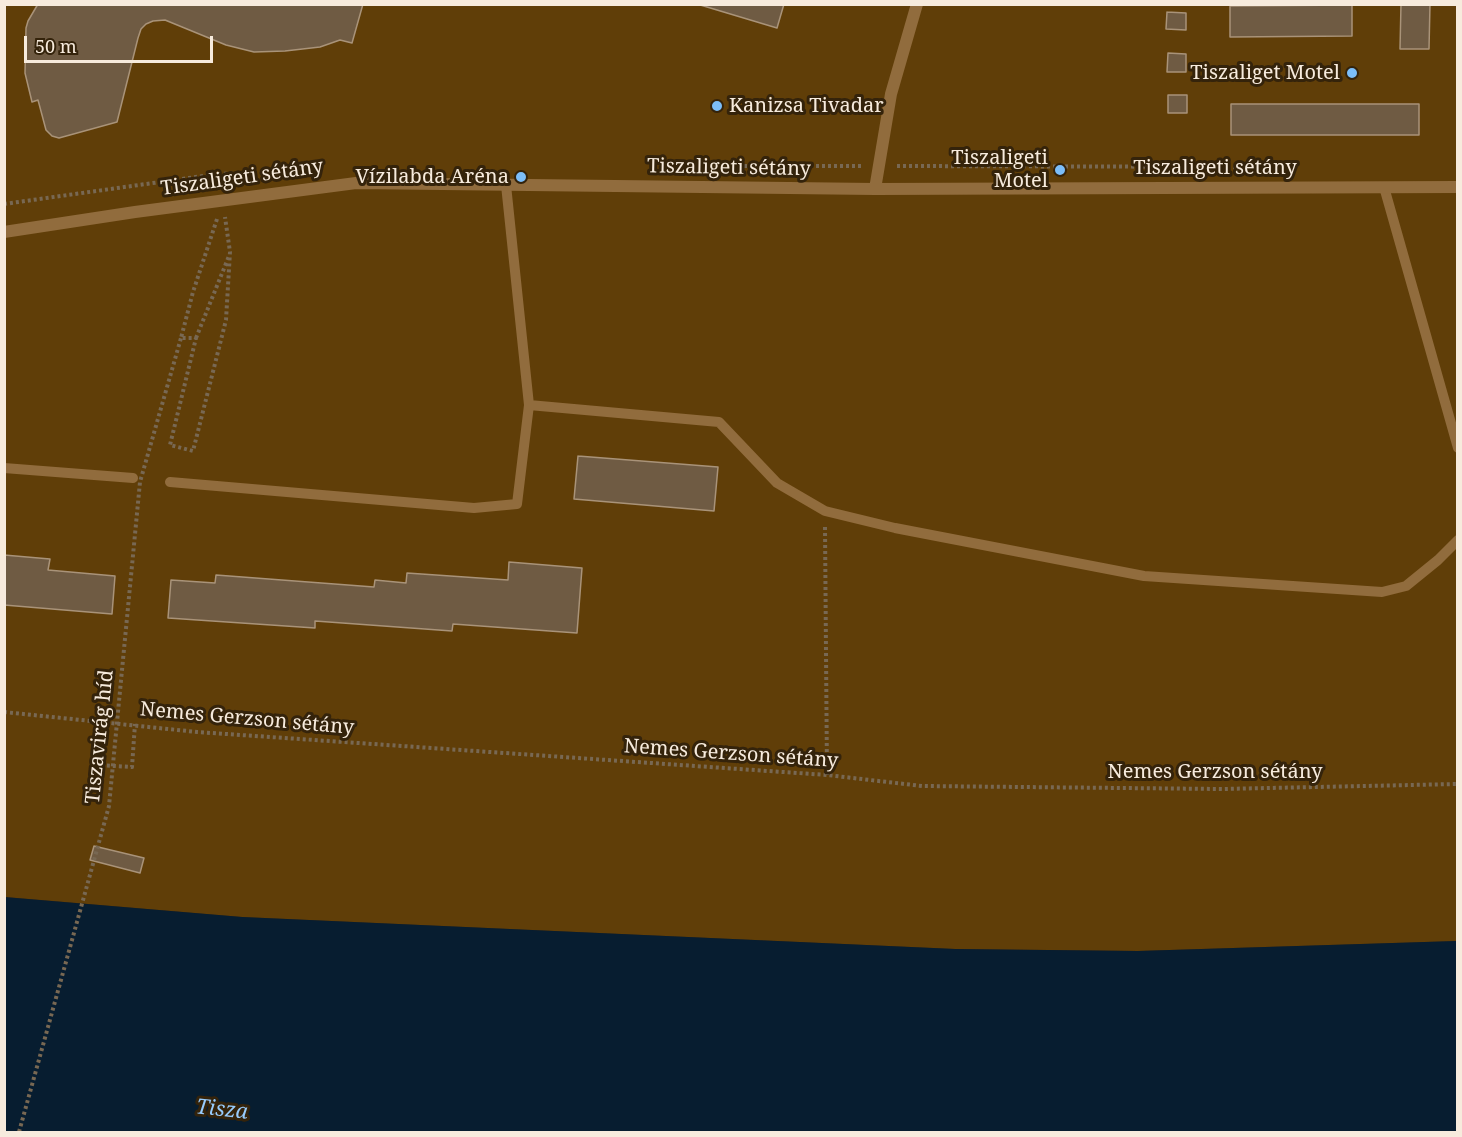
<!DOCTYPE html>
<html>
<head>
<meta charset="utf-8">
<style>
  body { margin:0 }
  #map { position:relative; width:1462px; height:1137px; overflow:hidden; background:#3f2d15; font-family:"Noto Serif",serif }
  canvas { display:block }
  .frame { position:absolute; inset:0; border:6px solid #f7ebdd; pointer-events:none }
  .scale { position:absolute; left:24px; top:36px; width:189px; height:27px; box-sizing:border-box; border:3px solid #f7ebdd; border-top:0; padding-left:8px; font-size:18px; line-height:21px; white-space:nowrap; color:#f7ebdd; -webkit-text-stroke:4px #34230b; paint-order:stroke }
</style>
</head>
<body>
<div id="map">
<canvas width="1462" height="1137"></canvas>
<div class="frame"></div>
<div class="scale">50 m</div>
</div>
<script>
const g = document.querySelector('canvas').getContext('2d');
g.lineJoin = 'round';
function paint(path, color) {
  g.fillStyle = color;
  g.fill(path, 'evenodd');
}
function shape(rows) {
  const path = new Path2D();
  for (const r of rows) {
    path.moveTo(r[0], r[1]);
    for (let i = 2; i < r.length; i += 2) path.lineTo(r[i], r[i + 1]);
  }
  return path;
}
function stroke(path, color, width, dash) {
  g.strokeStyle = color;
  g.lineWidth = width;
  g.lineCap = dash ? 'butt' : 'round';
  g.setLineDash(dash || []);
  g.stroke(path);
}
function label(font, color, halo, rows, align = 'center') {
  g.font = font + ' "Noto Serif",serif';
  g.lineWidth = 6;
  g.setLineDash([]);
  g.textBaseline = 'middle';
  g.strokeStyle = halo;
  g.fillStyle = color;
  for (const [text, x, y, turn = 0] of rows) {
    g.save();
    g.translate(x, y);
    g.rotate((+turn || 0) * Math.PI / 180);
    g.textAlign = isNaN(turn) ? turn : align;
    if (halo) g.strokeText(text, 0, 0);
    g.fillText(text, 0, 0);
    g.restore();
  }
}
const green = shape([
  [4,5,1457,5,1457,941,1138,951,955,949,242,917,5,897]
]);
const water = shape([
  [4,897,242,917,955,949,1138,951,1457,941,1457,1132,5,1132]
]);
const building = shape([
  [38,4,363,4,352,43,340,40,320,47,285,51,254,52,226,45,165,20,153,21,146,24,141,29,138,38,117,122,59,138,52,136,46,130,38,100,32,102,25,73,26,28,28,21,38,4],
  [697,4,784,4,777,28,697,4],
  [1401,4,1430,4,1429,49,1400,49,1401,4],
  [1352,5,1352,36,1230,37,1230,6,1352,5],
  [1167,12,1186,13,1186,30,1166,29,1167,12],
  [1168,53,1186,54,1186,72,1167,72,1168,53],
  [1168,95,1187,95,1187,113,1168,113,1168,95],
  [1231,104,1419,104,1419,135,1231,135,1231,104],
  [578,456,718,467,714,511,574,499,578,456],
  [4,555,50,559,48,570,115,576,112,614,4,605,4,555],
  [509,562,582,568,577,633,453,624,452,631,315,621,315,628,168,618,171,580,215,583,216,575,374,587,375,580,406,583,407,573,508,580,509,562],
  [94,846,144,858,140,873,90,860,94,846]
]);
const path = shape([
  [696,166,863,166],
  [897,166,1274,167],
  [4,204,217,174,281,172],
  [217,219,193,292,181,338,196,338,170,445,193,451,226,320,230,252,225,217],
  [196,338,229,256],
  [825,527,827,775],
  [4,712,197,732,827,775,922,786,1222,789,1458,784],
  [100,721,97,765,132,767,135,724]
]);
const lane = shape([
  [1384,187,1458,448],
  [529,405,719,422,777,483,825,511,895,528,1144,576,1382,592,1406,586,1438,560,1458,540],
  [4,468,133,478],
  [170,482,474,508,517,504,529,405,506,185]
]);
const street = shape([
  [875,189,891,94,917,4],
  [4,232,135,212,356,183,875,189,1458,187]
]);
const pathBridge = shape([
  [19,1132,109,806,140,482,181,338]
]);
const markers = [
  [1352,73,6,"#7cbef9"],
  [717,106,6,"#7cbef9"],
  [1060,170,6,"#7cbef9"],
  [521,177,6,"#7cbef9"]
];
const poiNames = [
  ["Tiszaliget Motel",1340,73],
  ["Kanizsa Tivadar",729,106,"left"],
  ["Tiszaligeti",1048,158],
  ["Motel",1048,181],
  ["Vízilabda Aréna",509,177]
];
const streetNames = [
  ["Tiszaligeti sétány",729,168,1],
  ["Tiszaligeti sétány",1215,168],
  ["Tiszaligeti sétány",242,178,-8],
  ["Nemes Gerzson sétány",247,719,5],
  ["Tiszavirág híd",100,737,-84],
  ["Nemes Gerzson sétány",731,754,4],
  ["Nemes Gerzson sétány",1215,772]
];
const waterNames = [
  ["Tisza",222,1110,6]
];
paint(green, '#603e08');
paint(water, '#071d30');
paint(building, '#6f5b43');
stroke(building, '#a99379', 1.5);
stroke(path, '#786853', 4, [3, 3]);
stroke(lane, '#916c3d', 10);
stroke(street, '#916c3d', 12);
stroke(pathBridge, '#786853', 4, [3, 3]);
for (const [x, y, r, color] of markers) {
  const dot = new Path2D();
  dot.arc(x, y, r, 0, 2 * Math.PI);
  g.fillStyle = color;
  g.fill(dot);
  stroke(dot, '#34230b', 2);
}
label('20px', '#f7ebdd', '#34230b', poiNames, 'right');
label('20px', '#f7ebdd', '#34230b', streetNames);
label('italic 21px', '#97cbfc', '#34230b', waterNames);
</script>
</body>
</html>
